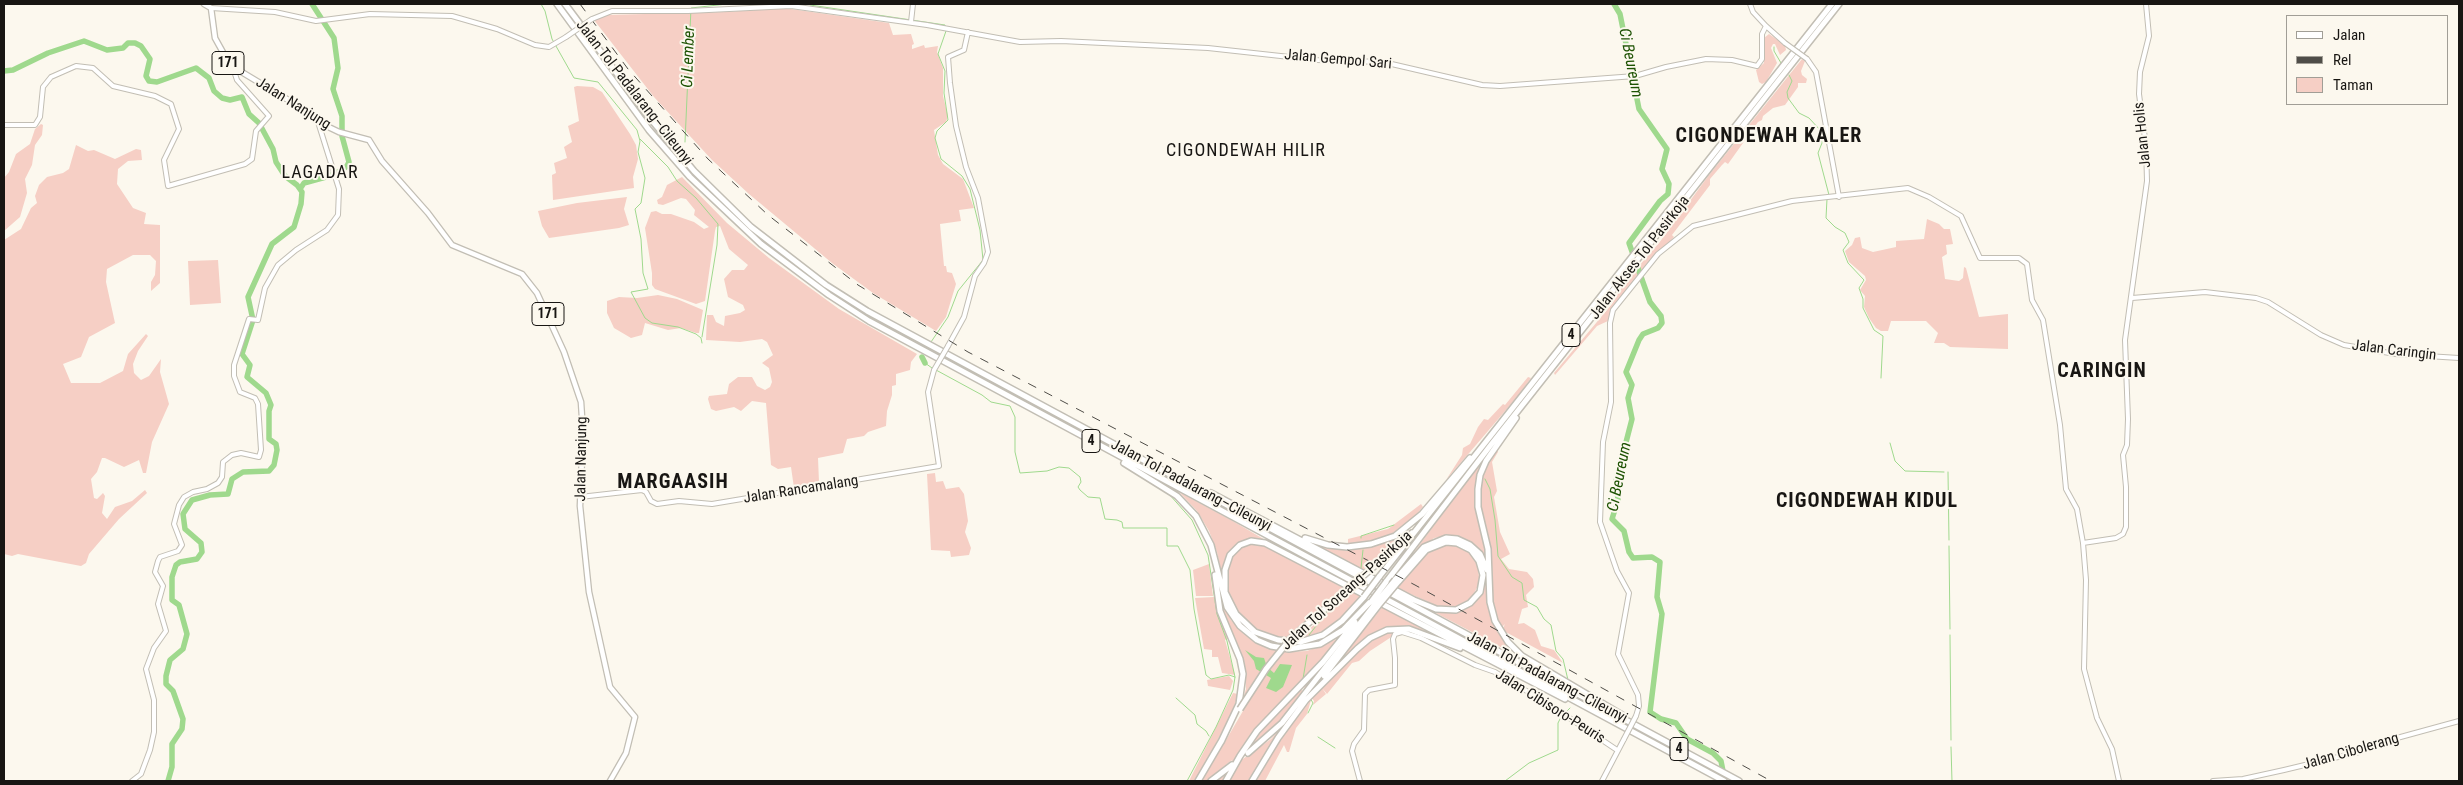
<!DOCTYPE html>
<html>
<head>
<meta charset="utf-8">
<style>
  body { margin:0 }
  #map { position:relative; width:2463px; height:785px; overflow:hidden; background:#fcf8ee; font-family:"Roboto Condensed",sans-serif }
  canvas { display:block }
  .frame { position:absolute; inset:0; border:5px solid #181613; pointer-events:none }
  .legend { position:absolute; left:2286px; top:15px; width:162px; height:90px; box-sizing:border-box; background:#fcf8ee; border:1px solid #a19e96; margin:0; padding:6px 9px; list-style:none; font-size:15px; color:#181613 }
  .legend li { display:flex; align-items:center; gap:10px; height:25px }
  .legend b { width:25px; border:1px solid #a19e96 }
</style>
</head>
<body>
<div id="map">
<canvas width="2463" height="785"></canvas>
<div class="frame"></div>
<ul class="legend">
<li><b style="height:6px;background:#fff"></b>Jalan</li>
<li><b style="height:6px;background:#4f4d48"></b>Rel</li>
<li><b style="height:14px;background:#f6cfc5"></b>Taman</li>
</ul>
</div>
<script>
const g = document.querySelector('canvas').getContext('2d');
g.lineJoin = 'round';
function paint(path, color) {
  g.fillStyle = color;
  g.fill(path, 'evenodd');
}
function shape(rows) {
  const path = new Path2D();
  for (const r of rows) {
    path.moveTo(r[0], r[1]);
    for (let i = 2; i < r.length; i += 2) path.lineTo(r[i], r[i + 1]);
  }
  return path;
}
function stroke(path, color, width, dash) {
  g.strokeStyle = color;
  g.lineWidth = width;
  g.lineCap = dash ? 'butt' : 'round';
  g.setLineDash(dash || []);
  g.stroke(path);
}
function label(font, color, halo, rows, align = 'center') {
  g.font = font + ' "Roboto Condensed",sans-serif';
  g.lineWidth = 4;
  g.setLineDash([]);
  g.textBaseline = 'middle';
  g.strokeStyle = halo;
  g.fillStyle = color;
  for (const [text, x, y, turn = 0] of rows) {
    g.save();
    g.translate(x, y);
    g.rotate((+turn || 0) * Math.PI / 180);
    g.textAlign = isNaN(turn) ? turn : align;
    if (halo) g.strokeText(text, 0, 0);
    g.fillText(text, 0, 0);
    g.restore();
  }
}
const green = shape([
  [784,8,889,23,893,35,911,34,914,44,912,45,912,49,924,45,925,48,938,46,937,52,943,68,943,96,948,116,946,122,934,130,938,155,943,164,963,179,974,208,959,210,961,221,940,224,944,266,946,266,947,272,952,273,956,284,946,317,936,331,873,293,832,263,749,194,712,160,654,97,594,20,605,15,725,12],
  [1769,34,1785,45,1786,50,1780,55,1775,44,1773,44,1771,48,1777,63,1766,82,1762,84,1759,82,1756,70,1764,63,1764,38],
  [1802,59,1805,61,1801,71,1802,75,1807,79,1806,83,1798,83,1798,87,1785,105,1773,108,1763,116,1762,120,1758,122,1728,164,1725,162,1722,165,1710,179,1710,185,1672,235,1674,237,1613,309,1608,321,1597,326,1555,375,1554,373,1612,304,1625,282,1659,243,1709,175],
  [577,86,593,87,602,92,630,134,636,145,638,159,633,177,634,188,553,200,552,175,556,173,554,163,567,158,564,147,572,142,568,126,579,121,574,87],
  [41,124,43,125,42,135,35,145,32,165,25,179,27,193,20,217,4,231,4,178,9,172,16,154,30,144,35,129],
  [76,145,88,151,94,150,115,159,136,149,141,150,142,160,128,161,118,169,117,184,133,208,146,213,144,224,160,225,160,283,151,291,151,282,155,275,156,261,150,255,133,255,107,269,106,282,115,323,89,337,81,357,63,364,71,383,100,383,123,371,128,354,146,334,148,336,138,351,133,364,134,373,141,380,149,376,161,359,160,372,169,404,152,442,146,473,143,473,139,460,124,467,105,458,102,458,97,472,91,479,94,498,97,499,103,493,105,496,102,513,107,519,115,507,132,501,145,490,147,493,119,519,89,554,86,563,81,566,18,554,12,556,4,554,4,240,21,229,31,208,37,203,35,196,39,185,47,177,63,173,69,169],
  [682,177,727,223,769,258,839,309,917,354,911,362,910,370,896,374,896,385,892,386,892,395,887,411,886,426,868,432,864,436,847,439,843,453,818,458,819,482,794,488,791,467,778,469,771,465,766,403,752,401,741,411,734,407,716,411,711,409,708,399,709,396,727,394,729,384,738,377,752,377,757,386,765,390,770,387,772,382,769,368,762,363,773,355,767,342,762,339,740,342,706,340,707,315,713,315,716,322,724,326,725,316,740,313,745,310,743,305,728,297,724,279,732,270,744,270,748,265,729,249,720,226,716,227,715,231,705,301,696,304,655,289,652,285,652,273,645,228,651,212,656,211,662,214,671,214,694,222,704,229,709,227,694,215,695,210,686,199,681,198,663,205,658,204,657,200,662,197,667,185],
  [627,197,624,209,629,225,619,228,549,238,542,226,538,211,577,203],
  [1927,219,1939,224,1944,229,1950,229,1953,244,1946,245,1947,254,1942,257,1945,279,1959,281,1963,278,1964,267,1966,268,1979,317,2008,314,2008,349,1950,347,1944,343,1934,343,1938,333,1926,321,1891,321,1888,331,1881,331,1876,328,1869,318,1864,307,1865,296,1860,290,1866,280,1865,276,1849,262,1845,251,1852,245,1855,238,1860,237,1862,248,1873,252,1896,247,1896,241,1924,239],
  [218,260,221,303,190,305,188,261],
  [658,295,677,299,703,310,699,333,696,333,681,328,668,330,645,323,642,335,631,338,614,328,607,313,607,301,619,297,637,298],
  [1528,377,1531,378,1518,396,1446,480,1462,455,1463,448,1470,444,1478,427,1484,419,1488,420,1503,404,1505,405],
  [1497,449,1498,452,1492,462,1497,491,1494,497,1500,532,1510,554,1501,559,1509,569,1527,572,1533,579,1534,587,1526,595,1528,607,1522,609,1518,624,1524,623,1535,630,1541,646,1554,650,1563,663,1502,630,1505,624,1501,628,1497,619,1492,594,1490,548,1480,500,1482,477,1486,465],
  [1488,452,1478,475,1475,499,1487,561,1476,546,1456,535,1434,538,1412,555],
  [935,473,936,482,943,481,946,489,959,487,964,494,968,521,965,532,971,548,969,555,951,557,950,551,931,550,927,474],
  [1179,492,1231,520,1267,541,1255,538,1236,545,1221,571,1217,552,1209,531,1197,511],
  [1421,504,1423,507,1414,517,1393,533,1370,542,1348,544,1348,539,1388,529],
  [1410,530,1411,531,1365,572,1316,545,1342,550,1365,548,1390,540],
  [1251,543,1262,544,1348,586,1288,640,1261,632,1245,620,1234,607,1228,593,1225,580,1226,569,1233,555,1240,547],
  [1445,544,1463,548,1472,555,1477,564,1480,582,1471,599,1453,609,1444,609,1397,588,1426,553],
  [1209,564,1213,596,1196,596,1193,570],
  [1485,577,1491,619,1510,652,1432,611,1454,613,1471,606,1482,591],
  [1353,590,1362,595,1340,620,1327,630,1298,639],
  [1214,597,1217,612,1228,638,1225,640,1235,675,1222,673,1218,657,1212,657,1212,650,1204,649,1195,598],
  [1221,602,1223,602,1231,620,1242,632,1257,643,1273,649,1285,652,1307,651,1342,637,1310,673,1267,716,1245,744,1224,781,1212,781,1230,767,1232,760,1206,781,1202,781,1243,711,1240,708,1246,689,1244,660,1224,616],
  [1383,606,1429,633,1398,626,1379,630,1360,643,1335,666],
  [1402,630,1370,651,1359,661,1352,663,1327,694,1322,688,1326,694,1313,705,1314,701,1304,687,1314,676,1311,683,1318,690,1373,638,1391,631],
  [1229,676,1233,681,1230,690,1208,686,1207,680],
  [1301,689,1303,692,1284,718,1254,746,1249,747,1274,715],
  [1233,693,1238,694,1233,710,1210,755,1194,781,1189,781],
  [1311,700,1307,714,1296,728,1289,752,1287,752,1284,745,1265,781,1256,781,1285,733],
  [1283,725,1249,781,1229,781,1240,761,1271,739]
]);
const water = shape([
  [1245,650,1256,657,1264,658,1267,667,1274,673,1280,664,1292,665,1283,687,1276,692,1266,688,1271,678,1256,669,1254,661]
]);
const stream = shape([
  [541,4,545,11,552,39,574,78,598,82,637,130,640,141,638,152,645,178,641,203,635,209,641,239,643,273,648,289,631,292,645,318,652,323,678,327,696,334,701,338,702,343],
  [810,5,945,25,946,31,938,54,945,71,944,93,948,120,937,131,935,138,941,159,962,176,970,189,980,230,983,260,958,291,948,317,931,342],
  [1774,47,1774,51,1781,63],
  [1789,75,1792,81,1787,92,1788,98,1799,113,1809,118,1821,131,1822,143,1818,153,1829,195],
  [640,139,668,167,677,181,696,198,718,224,717,245,702,337],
  [685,142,691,8,727,4],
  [1827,199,1826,218,1835,227,1845,233,1849,242,1843,250,1848,263,1864,280,1859,288,1863,299,1863,308,1874,330,1883,336,1881,378],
  [925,363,932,368],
  [936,370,982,395,991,402,1010,406,1015,417,1015,452,1020,473,1047,471,1059,467,1069,468,1080,477,1081,482,1078,487,1080,490,1088,497,1100,498,1105,519,1117,520,1122,522,1123,528,1167,528,1167,546,1178,546,1190,570,1194,609,1206,675,1211,679,1229,675,1235,677,1233,690,1216,727,1187,781],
  [1890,443,1895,461,1905,471,1944,472],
  [1948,472,1949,540],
  [1485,479,1490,489,1495,520,1498,556,1512,577,1522,583,1524,600,1537,607,1544,619,1551,625,1556,651,1563,659,1568,680],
  [1169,494,1192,520,1208,555,1217,614,1227,641,1235,677],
  [1361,538,1361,536,1394,525],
  [1949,546,1950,629],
  [1361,568,1363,550],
  [1309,635,1331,607],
  [1950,635,1951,740],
  [1303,679,1307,655],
  [1176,698,1195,715,1197,724,1206,731,1209,736],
  [1308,713,1313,703,1310,698],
  [1565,713,1570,708],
  [1318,737,1335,748],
  [1951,747,1952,781],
  [1500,781,1505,781,1529,763,1558,750,1558,723,1562,715]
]);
const river = shape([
  [1614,4,1620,14,1639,109,1667,149,1662,169,1669,184,1668,194,1660,201,1629,243,1650,302,1661,316,1662,323,1658,328,1643,334,1639,340,1626,372,1632,385,1628,398,1632,419,1616,481,1618,500,1612,519,1624,531,1629,552,1633,558,1652,557,1660,562,1657,597,1662,614,1650,712,1661,719,1676,723,1687,739,1713,753,1721,761,1723,771,1721,781],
  [4,71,13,70,48,53,84,41,107,50,123,48,128,43,135,43,141,46,150,59,146,76,149,81,157,82,196,68,209,78,214,91,222,98,230,100,242,97,249,114,259,123,273,149,276,162,285,176,297,185,302,192,301,204,294,227,272,244,248,297,253,320,242,354,250,365,247,377,266,393,271,405,269,411,269,439,276,444,277,450,274,465,269,471,243,472,232,479,228,494,210,495,192,500,183,514,185,529,201,543,202,552,197,559,180,562,176,565,172,577,172,600,179,605,187,634,183,649,170,660,166,676,166,684,173,691,183,719,182,729,172,744,172,767,168,781],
  [300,189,304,183,326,177,342,170,347,166,349,162,342,136,342,116,333,89,338,68,334,38,312,4],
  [922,357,925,363]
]);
const secondary = shape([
  [1750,4,1753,12,1766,26,1785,43],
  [211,8,275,12,316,21,370,14,452,16,497,29,535,45,549,47,566,37],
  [592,19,612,11,688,11,791,6,927,25,1020,42,1061,41,1208,48,1317,60,1383,62,1482,85,1500,86,1635,76,1666,67,1706,59,1732,60,1757,66,1762,59,1762,34,1766,26],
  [911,22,913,4],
  [1807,59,1816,72,1839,197],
  [4,125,35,125,40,117,43,87,51,77,76,66,93,68,113,86,155,96,171,104,179,129,164,160,168,186,245,164,252,159,256,131,269,116,237,80,233,68],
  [2132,298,2205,292,2256,298,2268,302,2321,335,2344,345,2395,354,2459,358],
  [948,346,964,317,975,276,984,263,988,252,978,198,966,167,956,126,950,83,948,57,964,50,968,32],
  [580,497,642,490,646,492,651,501,657,504,679,501,712,504,939,466,928,392,934,370],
  [2083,543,2116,538,2123,534,2126,527,2126,487,2123,455,2127,445,2128,419,2125,340,2147,181,2146,146,2139,94,2140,72,2149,36,2146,4],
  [1636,716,1639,706,1638,695,1618,654,1629,593,1617,571,1600,522,1603,442,1611,402,1610,323,1613,310,1658,254,1693,226,1792,201,1908,188,1929,197,1961,216,1980,258,2019,258,2027,264,2032,300,2043,320,2060,425,2066,489,2077,509,2083,543,2086,580,2084,669,2097,718,2112,749,2119,781],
  [132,781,141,774,150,750,154,732,154,700,146,669,154,648,166,631,158,604,163,586,155,572,158,561,160,557,178,551,182,545,174,524,179,505,184,497,193,492,207,489,218,483,222,477,223,462,232,455,241,453,259,457,261,450,258,404,255,398,240,392,234,376,234,365,249,319,258,320,265,288,278,265,296,250,327,230,338,215,339,189,318,122],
  [1360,781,1352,751,1354,744,1364,730,1365,694,1369,690,1395,685,1395,658,1393,639,1395,634,1402,632,1421,638,1475,665,1495,672,1550,705,1617,750],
  [1602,781,1624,739],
  [2213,781,2243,779,2284,770,2359,752,2364,747,2459,721]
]);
const primary = shape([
  [204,4,211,8,215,38,230,65,295,104,318,122,339,132,369,140,382,161,428,213,452,245,522,274,537,293,564,352,581,402,583,433,580,506,589,592,610,687,635,717,626,753,610,781]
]);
const highway = shape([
  [557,4,649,130,690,177,761,244,829,295,869,321,1724,781],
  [565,4,654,123,694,171,751,227,826,285,867,311,1739,781],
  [1516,418,1486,461,1480,475,1478,489,1478,507,1488,549,1490,602,1495,621,1508,642,1522,656,1622,715],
  [1124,463,1177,496,1196,516,1211,545,1227,607,1240,626,1257,640,1271,646,1289,649,1320,644,1343,630,1370,602],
  [1211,493,1414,600,1436,609,1456,610,1470,603,1480,592,1483,575,1479,561,1471,550,1457,543,1446,542,1426,550,1398,582],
  [1305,538,1328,545,1347,547,1371,544,1395,536,1422,514,1470,458],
  [1378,563,1412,533],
  [1215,575,1220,611,1240,659,1243,674,1239,704,1221,742],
  [1379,577,1832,4],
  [1395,580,1424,547,1446,538,1457,539,1470,545,1480,554,1487,570],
  [1386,582,1490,446,1839,4],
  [1364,597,1342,621,1323,635,1300,642,1278,640,1255,632,1236,614,1225,592,1225,570,1230,555,1240,545,1251,541,1265,543,1565,699],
  [1324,676,1378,606],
  [1304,702,1357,649,1370,638,1387,630,1409,629,1460,648],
  [1248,753,1282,723,1375,604],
  [1198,781,1222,740],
  [1211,781,1232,765],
  [1226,781,1240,756,1257,731,1323,662,1355,622],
  [1252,781,1278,738,1306,700]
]);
const rail = shape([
  [580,4,628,69,708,159,768,215,858,285,968,352,1415,585,1771,781]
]);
const secondaryBridge = shape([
  [566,37,592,19],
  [1785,43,1807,59],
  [934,370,948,346],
  [1624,739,1636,716]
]);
const highwayBridge = shape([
  [1364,597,1379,577],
  [1371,602,1386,582],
  [1375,604,1395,580],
  [1378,606,1398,582],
  [1240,709,1266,669,1291,638,1378,563]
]);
const shields = [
  [228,63,32],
  [548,314,32],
  [1571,335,18],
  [1091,441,18],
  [1679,749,18]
];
const shieldNames = [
  ["171",228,63],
  ["171",548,314],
  ["4",1571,335],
  ["4",1091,441],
  ["4",1679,749]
];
const streetNames = [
  ["Jalan Gempol Sari",1338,60,5],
  ["Jalan Tol Padalarang–Cileunyi",634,93,52],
  ["Jalan Nanjung",293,104,32],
  ["Jalan Holis",2143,135,-96],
  ["Jalan Akses Tol Pasirkoja",1640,258,-52],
  ["Jalan Caringin",2394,351,7],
  ["Jalan Nanjung",582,459,-89],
  ["Jalan Tol Padalarang–Cileunyi",1191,486,28],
  ["Jalan Rancamalang",801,490,-9],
  ["Jalan Tol Soreang–Pasirkoja",1347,591,-42],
  ["Jalan Tol Padalarang–Cileunyi",1547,678,28],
  ["Jalan Cibisoro-Peuris",1550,707,32],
  ["Jalan Cibolerang",2351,752,-16]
];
const waterNames = [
  ["Ci Lember",689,57,-88],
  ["Ci Beureum",1630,63,79],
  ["Ci Beureum",1620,477,-79]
];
const quarterNames = [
  ["CIGONDEWAH HILIR",1246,151],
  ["LAGADAR",320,173]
];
const districtNames = [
  ["CIGONDEWAH KALER",1769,137],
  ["CARINGIN",2102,372],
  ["MARGAASIH",673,483],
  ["CIGONDEWAH KIDUL",1867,502]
];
paint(green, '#f6cfc5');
paint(water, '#9fd98d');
stroke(stream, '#9fd98d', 1);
stroke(river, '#9fd98d', 5.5);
stroke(secondary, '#c2beb4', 6);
stroke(primary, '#c2beb4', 7);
stroke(highway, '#c2beb4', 8);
stroke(secondary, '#fff', 4);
stroke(primary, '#fff', 4.5);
stroke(highway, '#fff', 5);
stroke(rail, '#4f4d48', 1, [9, 9]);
stroke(secondaryBridge, '#c2beb4', 6, []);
stroke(highwayBridge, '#c2beb4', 8, []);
stroke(secondaryBridge, '#fff', 4);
stroke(highwayBridge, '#fff', 5);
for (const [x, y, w] of shields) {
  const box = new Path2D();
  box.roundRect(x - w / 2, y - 11.5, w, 23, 4);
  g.fillStyle = '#fcf8ee';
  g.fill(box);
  stroke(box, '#181613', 1);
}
label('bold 14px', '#181613', null, shieldNames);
label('15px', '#181613', '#fcf8ee', streetNames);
label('italic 16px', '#1d5203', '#fcf8ee', waterNames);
g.letterSpacing = '1px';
label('18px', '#181613', '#fcf8ee', quarterNames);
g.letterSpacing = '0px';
g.letterSpacing = '1px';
label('bold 20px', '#181613', '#fcf8ee', districtNames);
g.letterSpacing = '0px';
</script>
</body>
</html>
